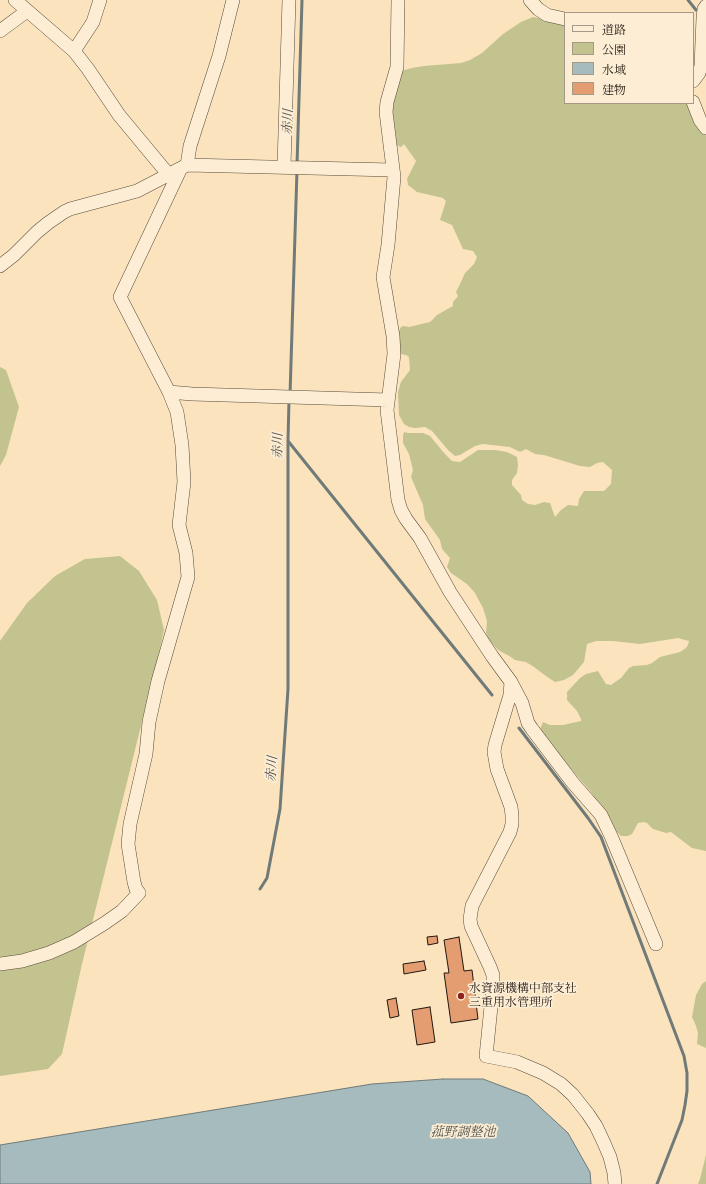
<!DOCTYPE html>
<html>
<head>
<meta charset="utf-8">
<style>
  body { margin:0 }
  #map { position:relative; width:706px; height:1184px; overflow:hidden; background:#fbe3bd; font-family:"Libre Caslon Text","Noto Serif JP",serif }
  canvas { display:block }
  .legend { position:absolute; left:564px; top:12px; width:130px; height:92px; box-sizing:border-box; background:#fcedd4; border:1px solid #a49886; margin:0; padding:5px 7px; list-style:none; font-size:12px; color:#211810 }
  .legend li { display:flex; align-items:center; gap:8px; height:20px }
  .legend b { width:20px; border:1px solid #a49886 }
</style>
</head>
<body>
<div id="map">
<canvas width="706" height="1184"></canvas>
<ul class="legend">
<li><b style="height:5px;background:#fcedd4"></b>道路</li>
<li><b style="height:11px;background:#c2c38f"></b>公園</li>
<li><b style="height:11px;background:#a5bbbd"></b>水域</li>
<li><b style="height:11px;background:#e39d71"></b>建物</li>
</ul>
</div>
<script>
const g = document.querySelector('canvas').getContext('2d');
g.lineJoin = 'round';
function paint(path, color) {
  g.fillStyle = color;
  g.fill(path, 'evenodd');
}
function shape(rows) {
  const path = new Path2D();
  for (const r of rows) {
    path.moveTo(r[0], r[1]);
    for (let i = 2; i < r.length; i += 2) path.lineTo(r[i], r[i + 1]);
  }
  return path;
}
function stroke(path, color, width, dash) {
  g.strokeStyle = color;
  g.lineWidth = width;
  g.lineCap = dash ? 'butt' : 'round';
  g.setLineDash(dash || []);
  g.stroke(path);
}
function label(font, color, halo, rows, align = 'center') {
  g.font = font + ' "Libre Caslon Text","Noto Serif JP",serif';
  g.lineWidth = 3.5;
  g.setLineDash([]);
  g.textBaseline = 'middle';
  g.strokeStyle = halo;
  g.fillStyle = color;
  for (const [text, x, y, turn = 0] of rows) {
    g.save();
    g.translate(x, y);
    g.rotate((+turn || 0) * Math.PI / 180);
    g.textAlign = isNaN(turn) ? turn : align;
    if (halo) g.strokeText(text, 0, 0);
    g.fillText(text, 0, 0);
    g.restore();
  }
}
const green = shape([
  [533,17,565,23,565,103,687,103,700,128,706,136,706,851,692,848,671,832,666,833,653,829,647,823,644,822,638,823,632,834,628,836,621,836,616,831,591,792,541,734,540,729,543,722,550,725,563,725,581,721,581,719,577,711,567,700,567,692,580,678,586,674,598,671,606,684,611,685,621,678,629,668,633,666,647,665,652,663,660,657,680,652,686,648,688,645,689,641,678,638,640,644,613,641,596,641,587,644,584,662,579,668,573,675,564,680,555,682,546,676,534,667,526,662,515,660,511,657,498,650,489,640,486,633,487,621,483,608,475,593,467,584,451,573,447,567,450,558,442,549,440,540,425,519,423,505,411,477,413,470,409,454,403,443,403,436,404,432,408,433,423,433,430,436,445,454,452,461,460,462,478,450,495,450,507,452,517,457,518,465,517,473,512,480,512,485,521,495,522,500,528,504,535,505,544,502,550,503,555,517,561,510,568,505,578,506,579,499,584,491,604,491,611,484,612,470,603,462,597,463,590,467,580,466,544,455,535,454,526,449,520,452,510,447,483,444,475,446,460,455,455,456,448,450,432,431,425,427,415,428,409,427,404,424,399,415,398,392,401,382,410,370,409,357,406,355,400,354,398,347,399,331,401,327,404,326,409,327,430,322,437,315,453,306,453,302,458,296,456,292,460,284,465,273,474,264,477,257,473,251,463,249,452,225,440,220,446,201,443,198,417,192,408,185,407,179,416,161,404,144,401,147,395,145,392,109,401,71,412,68,424,66,461,63,470,60,482,53,503,34,521,22],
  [0,367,6,370,19,407,6,455,0,466],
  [120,556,139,571,157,600,164,630,158,657,82,964,62,1054,48,1069,0,1076,0,641,27,603,55,576,85,559],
  [706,981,706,1048,697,1044,698,1033,696,1026,692,1017,696,995,702,984],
  [706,1155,706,1184,698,1184,700,1179]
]);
const water = shape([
  [443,1079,483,1079,528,1096,568,1133,590,1172,591,1184,0,1184,0,1145,372,1084,443,1079]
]);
const stream = shape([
  [688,0,696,10],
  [297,165,302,0],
  [290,395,297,170],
  [288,441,492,695],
  [519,728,588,818,601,837,684,1056,687,1073,687,1091,685,1105,682,1120,657,1184],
  [260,889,267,878,280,809,288,689,288,441,289,400]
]);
const building = shape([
  [437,936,438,943,428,945,427,937,437,936],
  [459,937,464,971,472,970,478,1019,451,1023,444,973,449,973,444,940,459,937],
  [424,961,426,970,404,974,403,964,424,961],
  [396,998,399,1016,390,1018,387,1000,396,998],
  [430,1007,435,1042,417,1045,412,1010,430,1007]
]);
const minor = shape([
  [15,0,74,51,88,69,119,115,168,174],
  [398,0,397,67,387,102,386,112,394,177,388,245,383,277,393,336,394,354,387,410,398,500,401,510,406,519,420,538,450,592,492,656,511,682,522,703,528,723,532,729,573,783,601,815,611,836,656,944],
  [530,0,538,9,547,15,565,19],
  [0,31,27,11],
  [74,51,93,22,100,0],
  [693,81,699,73,701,66,703,18,704,9,706,6],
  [693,102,700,120,706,128],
  [187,165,190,146,219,56,233,0],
  [284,166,289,0],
  [0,266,14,255,37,232,48,223,64,212,70,209,137,191,187,165,392,170],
  [169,392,192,394,388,400],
  [511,682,510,695,495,745,494,752,497,769,511,807,512,815,512,824,510,832,475,900,472,906,470,919,471,926,490,967,493,975,493,987,486,1056,517,1062,543,1073,561,1084,573,1095,588,1114,596,1126,604,1143,610,1157,614,1173,615,1184],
  [0,964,22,961,49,953,74,942,105,923,122,911,139,893,136,889,134,882,128,844,130,824,146,754,149,722,158,681,188,577,186,553,179,525,184,482,182,445,177,412,169,392,120,297,181,168]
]);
const markers = [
  [461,996,4,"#8f2418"]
];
const poiNames = [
  ["水資源機構中部支社",469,989],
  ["三重用水管理所",469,1003]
];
const waterNames = [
  ["赤川",288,122,-88],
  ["赤川",278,446,-89],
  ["赤川",272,769,-86],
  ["菰野調整池",463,1132]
];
paint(green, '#c2c38f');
paint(water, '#a5bbbd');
stroke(water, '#707a78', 1);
stroke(stream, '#707a78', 3);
paint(building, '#e39d71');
stroke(building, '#211810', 1);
stroke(minor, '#584b3b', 14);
stroke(minor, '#fcedd4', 13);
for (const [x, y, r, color] of markers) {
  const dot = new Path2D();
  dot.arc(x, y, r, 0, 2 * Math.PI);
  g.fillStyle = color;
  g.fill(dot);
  stroke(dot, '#fcedd4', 1.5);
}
label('12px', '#211810', '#fcedd4', poiNames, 'left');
label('italic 13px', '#4f514d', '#fcedd4', waterNames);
</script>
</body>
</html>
